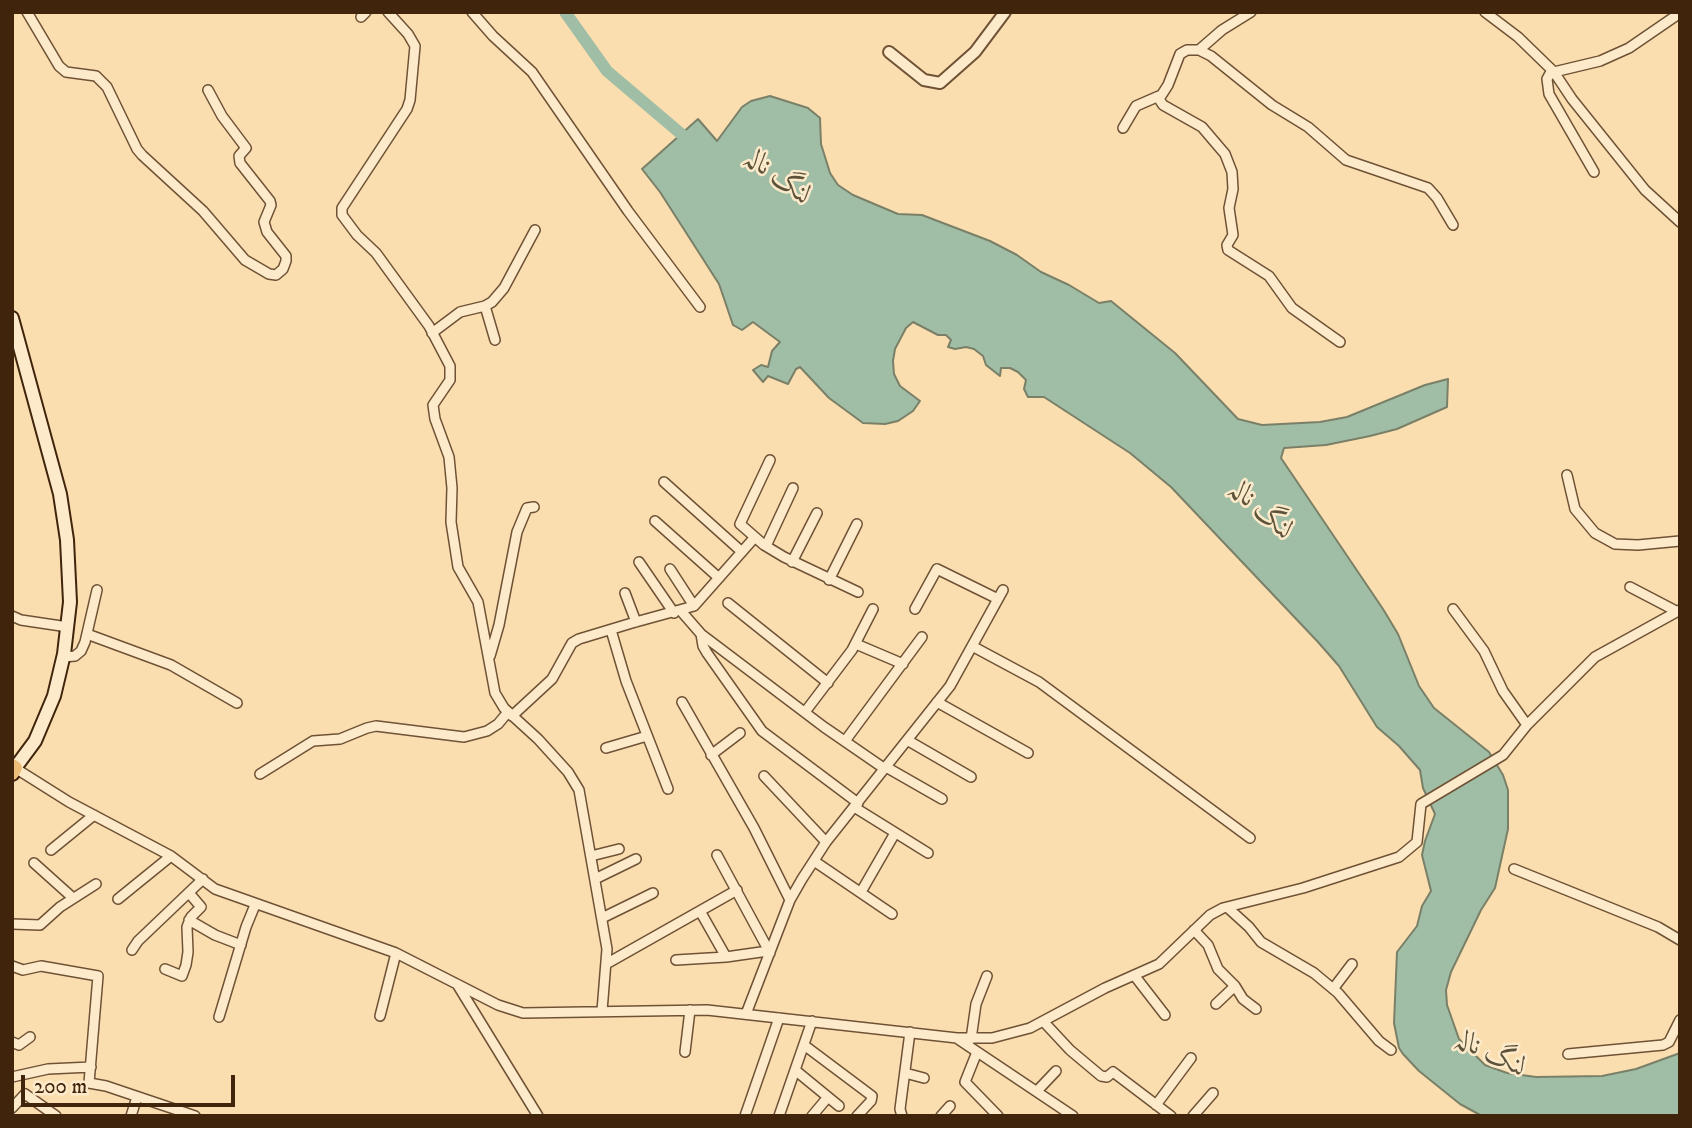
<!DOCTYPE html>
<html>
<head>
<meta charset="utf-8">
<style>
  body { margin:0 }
  #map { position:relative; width:1692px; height:1128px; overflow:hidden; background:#fbdeaf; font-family:"IM FELL DW Pica",serif }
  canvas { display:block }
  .frame { position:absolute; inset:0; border:14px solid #40240c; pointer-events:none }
  .scale { position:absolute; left:21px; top:1075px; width:214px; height:32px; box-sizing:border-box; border:4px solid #40240c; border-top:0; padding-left:9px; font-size:21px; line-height:24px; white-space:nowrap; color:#40240c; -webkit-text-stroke:5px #fceacb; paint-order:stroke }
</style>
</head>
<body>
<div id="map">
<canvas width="1692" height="1128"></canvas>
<div class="frame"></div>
<div class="scale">200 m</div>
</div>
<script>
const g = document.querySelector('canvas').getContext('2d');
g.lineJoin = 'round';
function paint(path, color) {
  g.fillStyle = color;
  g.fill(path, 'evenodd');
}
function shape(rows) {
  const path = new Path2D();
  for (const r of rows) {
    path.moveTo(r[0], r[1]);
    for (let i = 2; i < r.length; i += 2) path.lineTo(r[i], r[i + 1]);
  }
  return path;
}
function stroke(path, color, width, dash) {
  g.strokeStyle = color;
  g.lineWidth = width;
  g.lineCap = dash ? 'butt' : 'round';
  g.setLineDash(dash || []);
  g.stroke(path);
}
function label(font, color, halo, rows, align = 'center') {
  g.font = font + ' "IM FELL DW Pica",Amiri,serif';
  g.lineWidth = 5;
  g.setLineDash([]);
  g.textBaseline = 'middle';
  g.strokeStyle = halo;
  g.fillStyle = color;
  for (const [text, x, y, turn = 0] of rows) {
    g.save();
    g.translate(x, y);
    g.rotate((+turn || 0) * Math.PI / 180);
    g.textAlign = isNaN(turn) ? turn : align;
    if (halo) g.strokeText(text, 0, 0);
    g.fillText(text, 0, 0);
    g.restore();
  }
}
const water = shape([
  [770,96,808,108,820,118,821,144,830,173,838,185,853,195,898,214,922,215,990,241,1017,255,1041,272,1069,285,1099,303,1111,301,1175,353,1238,419,1262,425,1320,422,1347,417,1425,385,1448,379,1447,407,1397,429,1370,436,1326,445,1284,448,1281,458,1383,609,1398,634,1419,686,1434,708,1489,752,1503,775,1508,790,1508,829,1495,888,1481,910,1451,972,1446,990,1447,1005,1459,1039,1485,1065,1507,1073,1536,1077,1602,1076,1636,1069,1680,1053,1680,1116,1482,1116,1460,1104,1419,1071,1403,1054,1399,1048,1394,1023,1397,952,1417,926,1422,906,1431,891,1422,855,1425,841,1435,814,1423,788,1420,770,1399,746,1377,727,1339,666,1318,642,1171,487,1130,453,1044,397,1028,397,1024,389,1026,380,1018,372,1010,368,1001,368,1000,376,986,365,983,356,974,349,966,347,955,349,948,347,951,340,946,335,938,335,913,322,906,328,895,349,893,361,894,374,900,386,920,401,913,411,898,421,885,424,863,423,829,398,800,367,796,369,788,384,768,376,763,382,753,370,761,365,768,367,772,351,780,342,753,322,742,330,733,325,719,284,660,192,642,169,698,119,717,141,742,107,751,101,770,96]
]);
const river = shape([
  [565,12,607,71,693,144]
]);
const minor = shape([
  [27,12,59,66,66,72,96,76,107,87,137,149,142,155,203,211,245,260,269,274,276,275,283,269,286,261,286,256,267,232,264,222,271,205,270,201,240,163,239,156,246,148,222,116,208,90],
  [388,12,408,34,415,46,410,100,407,109,342,208,342,215,357,235,376,253,429,326,450,366,450,380,433,405,435,419,449,457,452,488,451,522,458,567,478,602,495,693,504,708,538,739,568,772,579,790,607,949,602,1011],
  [472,12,493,36,532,72,628,211,700,307],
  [1485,12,1518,37,1554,72,1572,99,1645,190,1680,222],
  [361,17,366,12],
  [1199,50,1222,30,1251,12],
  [1552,70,1547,79,1549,94,1594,172],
  [1554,72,1600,61,1629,48,1680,13],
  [1123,128,1136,106,1159,96],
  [485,306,495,340],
  [432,333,460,312,485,306,492,302,504,288,535,230],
  [1340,342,1292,308,1269,276,1228,250,1227,245,1233,235,1229,208,1233,189,1232,172,1225,154,1202,127,1163,105,1159,99,1168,85,1180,54,1187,50,1199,50,1211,56,1272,105,1308,127,1346,160,1428,188,1437,198,1453,225],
  [770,460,740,524,764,545,784,557,858,592],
  [1567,475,1575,509,1595,533,1615,544,1638,545,1680,541],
  [664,482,742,552],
  [655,521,719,578],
  [766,546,793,488],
  [639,562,674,613],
  [792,562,817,513],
  [670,569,694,606],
  [829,580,857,524],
  [1630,587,1676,611],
  [625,593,636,622],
  [728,603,828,683],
  [915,609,937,569,998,599],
  [1453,609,1484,651,1503,691,1527,725],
  [681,611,701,634,703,646,707,653,762,731,858,803],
  [12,616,21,620,68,627],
  [611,630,626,681,668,789],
  [87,634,171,665,237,703],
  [701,634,824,727,885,769],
  [856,644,903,664],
  [972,646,1039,682,1250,838],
  [490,656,499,625,517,532,527,508,534,507],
  [63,657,75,656,81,651,85,642,97,590],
  [682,702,754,828,790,900],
  [937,702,1028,753],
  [805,712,852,650,873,609],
  [512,716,552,679,572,643,579,639,632,623,694,606,755,537],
  [907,740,971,777],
  [845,741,922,637],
  [606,748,647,736],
  [711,755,740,733],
  [886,767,942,799],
  [15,768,69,802,171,856,215,889,396,953,498,1005,523,1013,707,1010,957,1038,992,1038,1030,1028,1105,988,1159,964,1210,915,1223,908,1303,888,1399,857,1417,842,1421,804,1503,755,1527,725,1595,657,1680,610],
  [260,774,313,741,340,739,367,728,376,726,464,737,487,731,498,724,508,712],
  [764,776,826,842],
  [854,807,928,853],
  [51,850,94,815],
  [717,855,770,953],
  [591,856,619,849],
  [814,861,892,914],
  [34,863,73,898],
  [1514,869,1658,927,1680,940],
  [595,879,636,859],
  [861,892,895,833],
  [118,899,171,856],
  [1227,907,1249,927,1261,942,1314,973,1338,993,1379,1041,1391,1050],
  [700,911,726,957],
  [602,918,653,893],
  [189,920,215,935,241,945],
  [12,924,40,925,60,907,96,884],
  [1194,930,1208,945,1218,969,1235,986,1243,999,1256,1009],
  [132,950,138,941,203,879],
  [676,960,726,957,768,951],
  [606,964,737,890],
  [12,966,23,970,41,966,98,976,89,1083,106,1086,195,1116],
  [165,969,182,976,186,965,188,952,187,927,191,917,201,907,189,893],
  [1134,975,1165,1015],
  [457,984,538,1116],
  [1333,989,1352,964],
  [1216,1004,1235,986],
  [746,1014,790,900,802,879,826,842,950,686,1003,590],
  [380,1016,396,953],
  [219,1017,246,927,255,905],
  [1043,1021,1070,1050,1101,1076,1107,1077,1113,1072,1171,1116],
  [958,1039,1073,1116],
  [971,1039,976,1004,987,976],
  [12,1042,19,1045,30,1037],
  [804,1045,872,1096,871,1101,857,1116],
  [685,1052,690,1010],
  [977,1052,965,1082,998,1116],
  [1568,1054,1663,1045,1669,1042,1680,1020],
  [795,1070,839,1106],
  [905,1073,924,1078],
  [12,1077,48,1069,91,1067],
  [1037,1091,1056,1071],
  [1156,1105,1191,1058],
  [12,1108,25,1094,56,1116],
  [131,1116,137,1097],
  [745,1116,779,1018],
  [779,1116,812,1021],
  [812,1116,828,1097],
  [902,1116,900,1109,910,1032],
  [941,1116,950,1106],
  [1193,1116,1213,1093]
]);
const tertiary = shape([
  [889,52,924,80,940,83,975,52,1005,12]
]);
const secondary = shape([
  [12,318,60,494,67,540,70,602,64,654,54,696,35,741,15,768]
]);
const trunk = shape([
  [12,766,15,768,12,773]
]);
const waterNames = [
  ["لنگ نالہ",777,178,36],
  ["لنگ نالہ",1260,511,41],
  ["لنگ نالہ",1490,1055,25]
];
paint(water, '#a0bda5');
stroke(water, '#7a8068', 2);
stroke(river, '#a0bda5', 12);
stroke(minor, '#6f5235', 12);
stroke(tertiary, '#6f5235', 14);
stroke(secondary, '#40240c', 16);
stroke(trunk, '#40240c', 18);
stroke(minor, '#fceacb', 9);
stroke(tertiary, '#fceacb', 10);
stroke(secondary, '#fceacb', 12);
stroke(trunk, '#eebf78', 14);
label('italic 28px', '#5d523a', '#fceacb', waterNames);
</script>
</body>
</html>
